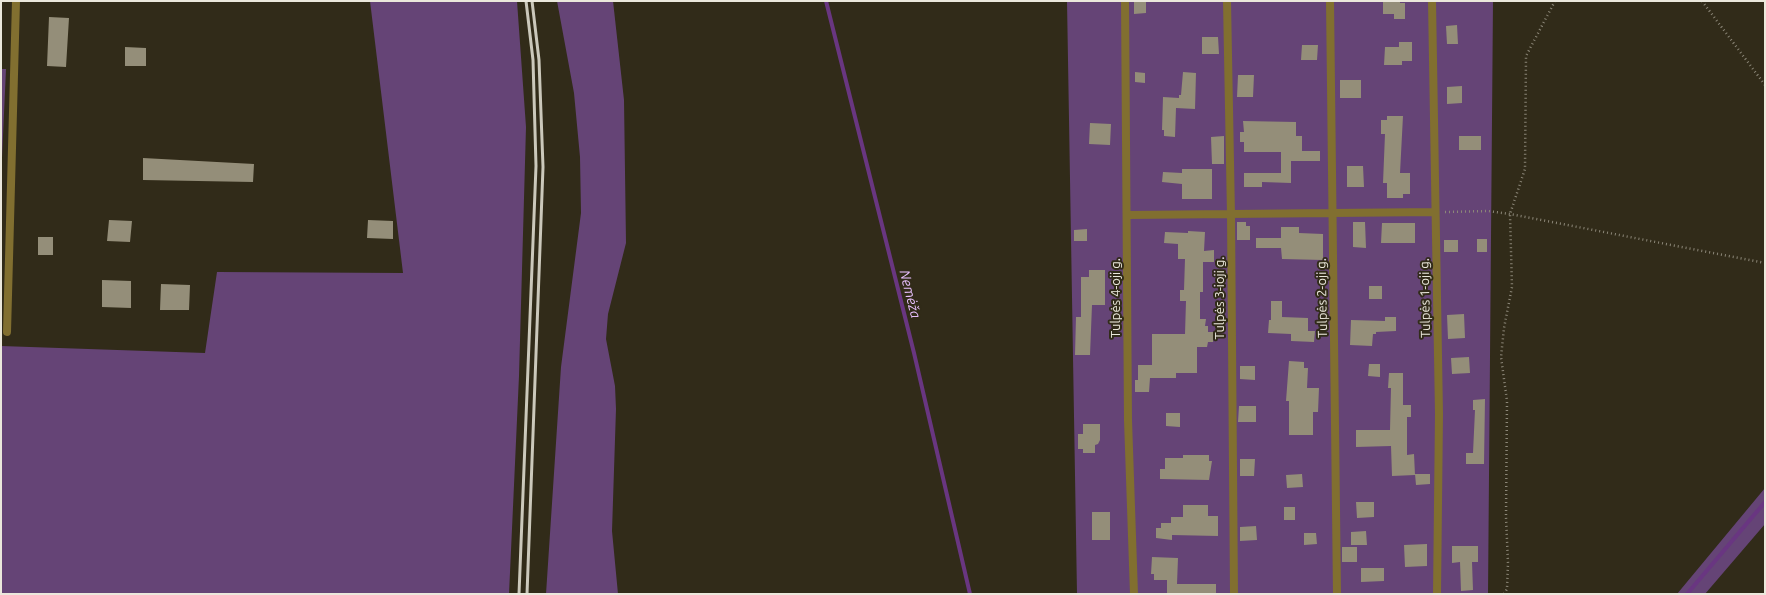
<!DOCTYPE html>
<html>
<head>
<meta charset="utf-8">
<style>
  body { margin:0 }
  #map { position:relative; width:1766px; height:595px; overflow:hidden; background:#312b19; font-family:Ubuntu,sans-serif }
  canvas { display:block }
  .frame { position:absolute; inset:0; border:2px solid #ebe8dc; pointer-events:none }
</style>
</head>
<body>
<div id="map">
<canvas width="1766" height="595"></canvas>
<div class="frame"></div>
</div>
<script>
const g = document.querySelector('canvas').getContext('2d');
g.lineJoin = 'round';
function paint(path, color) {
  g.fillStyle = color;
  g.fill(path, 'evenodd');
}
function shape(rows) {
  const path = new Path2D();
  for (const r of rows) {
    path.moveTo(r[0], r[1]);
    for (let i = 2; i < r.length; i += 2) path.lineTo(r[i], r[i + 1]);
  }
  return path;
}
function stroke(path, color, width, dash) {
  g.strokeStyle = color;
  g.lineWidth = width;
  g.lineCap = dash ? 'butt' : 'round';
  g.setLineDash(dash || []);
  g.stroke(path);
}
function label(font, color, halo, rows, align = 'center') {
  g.font = font + ' Ubuntu,sans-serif';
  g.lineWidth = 4;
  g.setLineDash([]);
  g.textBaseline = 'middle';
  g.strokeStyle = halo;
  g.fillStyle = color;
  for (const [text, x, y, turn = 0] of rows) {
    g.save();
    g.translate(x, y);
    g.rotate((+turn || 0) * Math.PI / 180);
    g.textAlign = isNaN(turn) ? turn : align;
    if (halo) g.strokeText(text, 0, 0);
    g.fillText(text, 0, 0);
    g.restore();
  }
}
const green = shape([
  [370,1,517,1,526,127,519,376,509,594,1,594,1,346,205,353,217,272,403,273],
  [557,1,613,1,624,100,626,243,608,314,606,339,615,386,616,409,612,531,618,594,546,594,561,367,581,213,580,157,574,93],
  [1067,1,1493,1,1488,594,1077,594],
  [1,69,6,69,1,180],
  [1765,488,1765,524,1705,594,1677,594]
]);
const stream = shape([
  [826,1,914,353,970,594],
  [1687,594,1765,502]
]);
const building = shape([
  [1134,1,1146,1,1146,13,1134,14],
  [1383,1,1400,1,1400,3,1405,3,1405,19,1394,19,1394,14,1383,14],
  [49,17,69,18,66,67,47,66],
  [1457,25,1458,44,1447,44,1446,26],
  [1202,37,1218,37,1219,54,1202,54],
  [1399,42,1412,42,1412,61,1402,61,1402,65,1384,65,1385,47,1399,47],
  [1302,45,1318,45,1317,60,1301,60],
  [125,47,146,48,146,66,125,66],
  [1135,72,1145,73,1145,83,1135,82],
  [1183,72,1196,73,1195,109,1176,108,1175,137,1164,136,1164,130,1162,130,1163,97,1179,98,1179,95,1181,95],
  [1238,75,1254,75,1253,97,1237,97],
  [1340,80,1361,80,1361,98,1340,98],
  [1462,86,1462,103,1447,104,1447,87],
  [1387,116,1403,116,1400,173,1410,173,1410,194,1403,194,1403,198,1387,198,1387,183,1383,183,1385,134,1381,134,1381,120,1387,120],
  [1243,121,1296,122,1296,136,1302,136,1302,151,1320,151,1320,161,1291,161,1291,183,1262,182,1262,187,1244,187,1244,173,1281,173,1281,152,1244,152,1244,142,1240,142,1240,132,1244,132],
  [1090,123,1111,124,1110,145,1089,144],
  [1224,136,1224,164,1212,164,1211,137],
  [1459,136,1481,136,1481,150,1459,150],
  [143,158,254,164,253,182,143,180],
  [1347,166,1363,166,1364,187,1347,187],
  [1182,169,1212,169,1212,199,1182,199,1182,184,1162,182,1163,172,1182,173],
  [109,220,132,221,130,242,107,241],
  [368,220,393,221,393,239,367,238],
  [1237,222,1246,222,1246,226,1250,226,1250,240,1237,240],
  [1353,222,1365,222,1366,248,1353,247],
  [1382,223,1415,223,1415,243,1381,243],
  [1281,227,1299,227,1299,233,1323,234,1323,260,1282,259,1281,248,1256,248,1256,238,1281,238],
  [1087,229,1087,241,1074,241,1074,230],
  [1188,231,1205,232,1204,251,1214,250,1214,262,1203,262,1203,292,1200,292,1200,319,1206,319,1205,326,1208,326,1208,332,1214,332,1213,342,1208,342,1207,347,1197,347,1197,373,1176,373,1176,378,1150,378,1149,392,1135,392,1135,380,1138,380,1138,365,1152,365,1152,334,1185,334,1186,301,1180,301,1180,290,1184,290,1185,259,1178,259,1178,244,1164,243,1165,232,1188,233],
  [38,237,53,237,53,255,38,255],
  [1477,239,1487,239,1487,252,1477,252],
  [1444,240,1458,240,1458,252,1444,252],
  [1089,270,1105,270,1105,305,1092,305,1090,355,1075,355,1076,317,1081,317,1081,277,1089,277],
  [102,280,131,281,131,308,102,307],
  [161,284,190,285,189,310,160,310],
  [1369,286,1382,286,1382,299,1369,299],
  [1271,301,1282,301,1282,317,1308,318,1308,331,1315,331,1314,342,1291,341,1291,334,1268,333,1269,320,1271,320],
  [1464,314,1465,338,1448,339,1447,315],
  [1385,317,1396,317,1396,331,1376,332,1376,334,1373,334,1372,346,1350,345,1351,320,1385,321],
  [1469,357,1470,373,1452,374,1451,358],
  [1289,361,1304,362,1304,368,1308,368,1307,388,1319,388,1318,412,1313,412,1313,435,1289,435,1289,401,1286,401],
  [1369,364,1380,364,1380,377,1368,376],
  [1240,366,1255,366,1255,380,1240,379],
  [1389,373,1403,373,1403,405,1411,405,1411,417,1407,417,1407,455,1414,454,1415,475,1392,476,1391,446,1356,447,1356,430,1390,430,1391,388,1388,388],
  [1485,399,1484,464,1466,464,1466,453,1473,453,1475,410,1473,410,1473,400],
  [1239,406,1256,406,1256,422,1238,422],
  [1166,413,1180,413,1180,427,1166,426],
  [1083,424,1100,424,1100,440,1098,444,1095,445,1095,453,1083,453,1083,449,1078,449,1078,434,1083,434],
  [1183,455,1209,455,1209,461,1212,461,1209,480,1160,479,1160,469,1165,469,1165,458,1183,458],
  [1240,459,1255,459,1254,476,1240,476],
  [1302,474,1303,487,1287,488,1286,475],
  [1415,474,1430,474,1430,484,1416,485],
  [1356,502,1374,502,1374,517,1357,518],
  [1183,505,1208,505,1208,516,1218,516,1218,536,1172,535,1172,540,1156,538,1156,528,1161,528,1161,523,1171,523,1171,517,1183,517],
  [1284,507,1295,507,1295,520,1284,520],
  [1092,512,1110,512,1110,540,1092,540],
  [1256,526,1257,540,1240,541,1240,527],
  [1366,531,1367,545,1351,545,1351,532],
  [1304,533,1316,533,1317,544,1304,545],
  [1427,544,1427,566,1405,567,1404,545],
  [1452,546,1478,546,1478,562,1472,562,1473,590,1461,591,1460,562,1452,563],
  [1342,547,1357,547,1357,562,1342,562],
  [1152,557,1178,558,1177,584,1216,584,1216,594,1167,594,1167,580,1154,580,1154,574,1151,574],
  [1361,568,1384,568,1384,581,1361,582]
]);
const path = shape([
  [1702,1,1765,85],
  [1445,212,1488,211,1510,214,1765,263],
  [1504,594,1507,589,1508,563,1506,517,1507,401,1501,357,1504,328,1512,287,1510,214,1525,169,1526,56,1555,1]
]);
const minor = shape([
  [1125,1,1128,420,1134,594],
  [1227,1,1231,215,1234,594],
  [1330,1,1337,594],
  [1432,1,1439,414,1437,594],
  [1128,215,1435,212],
  [7,332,16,1]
]);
const rail = shape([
  [519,594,536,166,533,60,526,1],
  [527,594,543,167,539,60,532,1]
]);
const streetNames = [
  ["Tulpės 4-oji g.",1116,298,-90],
  ["Tulpės 3-ioji g.",1220,298,-90],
  ["Tulpės 2-oji g.",1322,298,-91],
  ["Tulpės 1-oji g.",1425,298,-91]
];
const waterNames = [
  ["Nemėža",910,294,76]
];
paint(green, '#654476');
stroke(stream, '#693681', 4);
paint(building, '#948e79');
stroke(path, '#8c8778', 2.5, [1, 3]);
stroke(minor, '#816f30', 8);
stroke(rail, '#cbc8bb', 3);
label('13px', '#ebe8dc', '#312b19', streetNames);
label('italic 14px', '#e6befc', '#312b19', waterNames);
</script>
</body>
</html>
